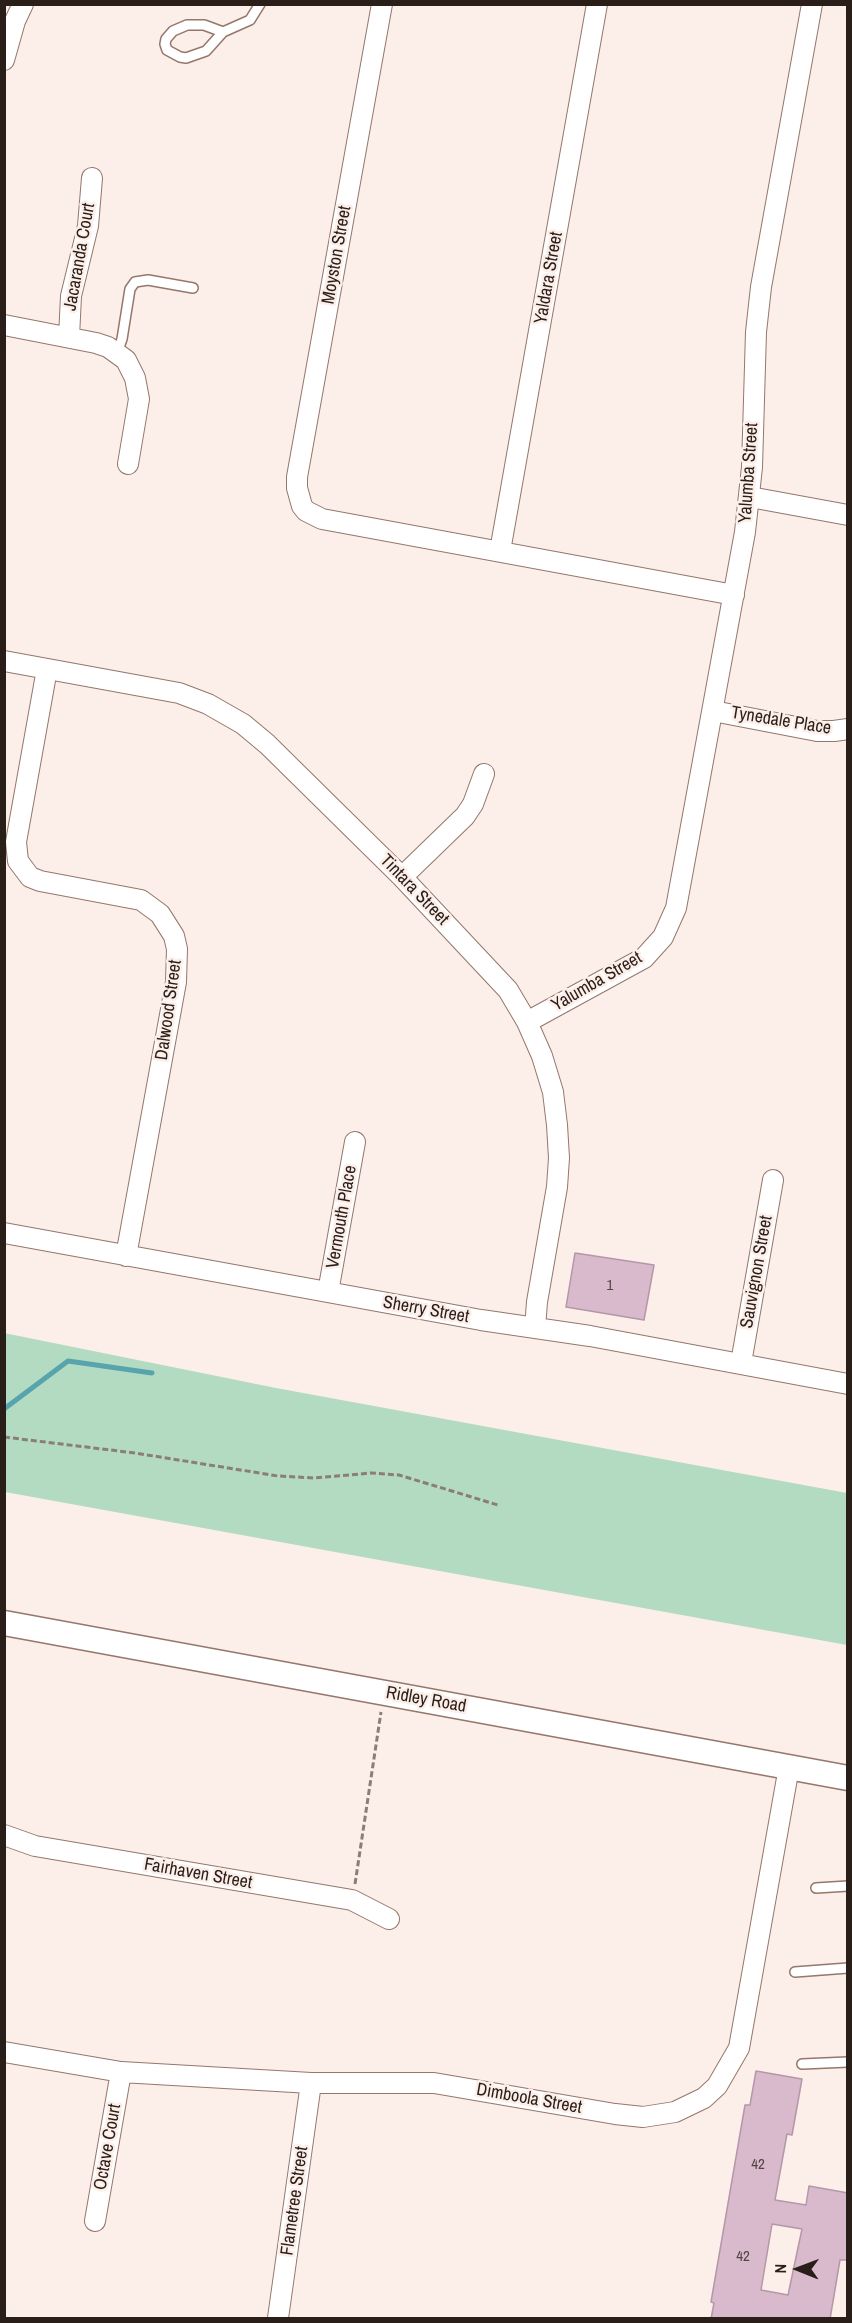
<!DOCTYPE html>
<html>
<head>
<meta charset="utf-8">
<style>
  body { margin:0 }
  #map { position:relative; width:852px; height:2323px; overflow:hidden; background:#fceee8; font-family:"Archivo Narrow",sans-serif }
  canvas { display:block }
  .frame { position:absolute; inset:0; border:6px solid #2a1e19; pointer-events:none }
  .north { position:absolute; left:768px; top:2239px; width:60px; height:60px; -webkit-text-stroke:4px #fceee8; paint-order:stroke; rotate:271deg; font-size:16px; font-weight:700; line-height:24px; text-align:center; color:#2a1e19 }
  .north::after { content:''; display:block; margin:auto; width:21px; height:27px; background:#2a1e19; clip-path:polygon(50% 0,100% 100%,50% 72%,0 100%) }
</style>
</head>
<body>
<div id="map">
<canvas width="852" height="2323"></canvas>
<div class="frame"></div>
<div class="north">N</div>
</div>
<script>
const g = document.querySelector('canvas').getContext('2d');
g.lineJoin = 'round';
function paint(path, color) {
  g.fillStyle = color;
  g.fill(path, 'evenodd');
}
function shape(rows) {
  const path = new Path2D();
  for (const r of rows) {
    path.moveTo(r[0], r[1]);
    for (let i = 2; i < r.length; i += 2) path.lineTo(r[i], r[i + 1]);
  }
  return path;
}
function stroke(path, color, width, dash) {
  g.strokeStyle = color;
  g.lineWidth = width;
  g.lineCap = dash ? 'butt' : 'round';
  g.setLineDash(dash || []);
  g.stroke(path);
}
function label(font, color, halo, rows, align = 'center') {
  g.font = font + ' "Archivo Narrow",sans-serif';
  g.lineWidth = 5;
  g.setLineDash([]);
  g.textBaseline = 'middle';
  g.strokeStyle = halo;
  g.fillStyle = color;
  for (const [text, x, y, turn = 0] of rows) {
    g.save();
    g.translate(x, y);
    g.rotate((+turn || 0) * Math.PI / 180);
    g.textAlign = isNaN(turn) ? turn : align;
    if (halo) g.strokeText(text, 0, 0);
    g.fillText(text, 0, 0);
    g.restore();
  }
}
const green = shape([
  [4,1333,276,1388,847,1493,847,1645,5,1492]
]);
const stream = shape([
  [4,1409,68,1361,152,1373]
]);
const building = shape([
  [575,1253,654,1265,644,1320,566,1307,575,1253],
  [756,2071,802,2079,792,2135,787,2134,775,2200,806,2205,809,2186,848,2193,848,2260,840,2260,830,2319,711,2319,714,2303,711,2302,745,2105,750,2105,756,2071],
  [772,2224,802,2229,788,2295,761,2290,772,2224]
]);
const path = shape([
  [4,1437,135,1453,278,1476,314,1478,371,1473,399,1475,498,1505],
  [355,1884,381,1712]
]);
const service = shape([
  [223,32,204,25,187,25,173,31,166,39,165,44,167,50,180,57,186,58,206,51,223,32,250,20,260,4],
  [117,353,122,339,130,289,135,282,148,280,193,288],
  [816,1888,848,1886],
  [795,1972,848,1968],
  [802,2064,848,2062]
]);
const minor = shape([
  [382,4,297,477,297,488,302,506,306,511,322,519,734,595],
  [4,60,15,21,23,4],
  [4,325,96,343,108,347,126,360,135,378,139,399,128,464],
  [69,337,71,296,88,226,92,178],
  [750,497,848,515],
  [500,551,597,4],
  [4,661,179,693,208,704,243,724,267,744,402,877,508,990,527,1022,542,1056,553,1092,557,1125,559,1158,557,1187,537,1302,535,1328],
  [47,669,16,842,18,861,30,877,40,881,141,900,160,914,174,936,177,949,176,982,126,1256],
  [713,711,817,731,834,731,848,729],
  [402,877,465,816,473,804,484,774],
  [527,1022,644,958,663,937,676,908,745,532,752,467,756,332,761,287,812,4],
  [4,1233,481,1320,590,1336,848,1384],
  [328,1292,355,1142],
  [741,1363,773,1180],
  [4,1835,35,1846,352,1900,389,1919],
  [4,2052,121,2072,311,2083,434,2083,615,2114,643,2117,675,2112,704,2098,717,2086,739,2048,789,1767],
  [95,2221,121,2072],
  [278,2318,311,2083]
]);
const tertiary = shape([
  [4,1623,848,1778]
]);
const numberNames = [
  ["1",610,1286],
  ["42",758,2165],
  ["42",743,2257]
];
const streetNames = [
  ["Moyston Street",337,255,-80],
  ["Jacaranda Court",80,257,-80],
  ["Yaldara Street",549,278,-80],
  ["Yalumba Street",749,473,-86],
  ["Tynedale Place",781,721,9],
  ["Tintara Street",414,890,46],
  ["Yalumba Street",597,982,-30],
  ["Dalwood Street",169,1010,-82],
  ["Vermouth Place",342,1217,-80],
  ["Sauvignon Street",757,1272,-80],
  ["Sherry Street",426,1310,10],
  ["Ridley Road",426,1700,10],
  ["Fairhaven Street",198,1874,10],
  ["Dimboola Street",529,2099,10],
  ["Octave Court",108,2147,-80],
  ["Flametree Street",295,2201,-82]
];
paint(green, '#b2dbc1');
stroke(stream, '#57a4ad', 5);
paint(building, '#d8bacc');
stroke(building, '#b497a8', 1.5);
stroke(service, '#95776b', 12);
stroke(minor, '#95776b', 22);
stroke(tertiary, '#95776b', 27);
stroke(path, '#8b7e78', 3, [6, 3]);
stroke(service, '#fff', 9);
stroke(minor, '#fff', 20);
stroke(tertiary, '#fff', 24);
label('15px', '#564546', null, numberNames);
label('18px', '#2a1e19', '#fceee8', streetNames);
</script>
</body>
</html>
